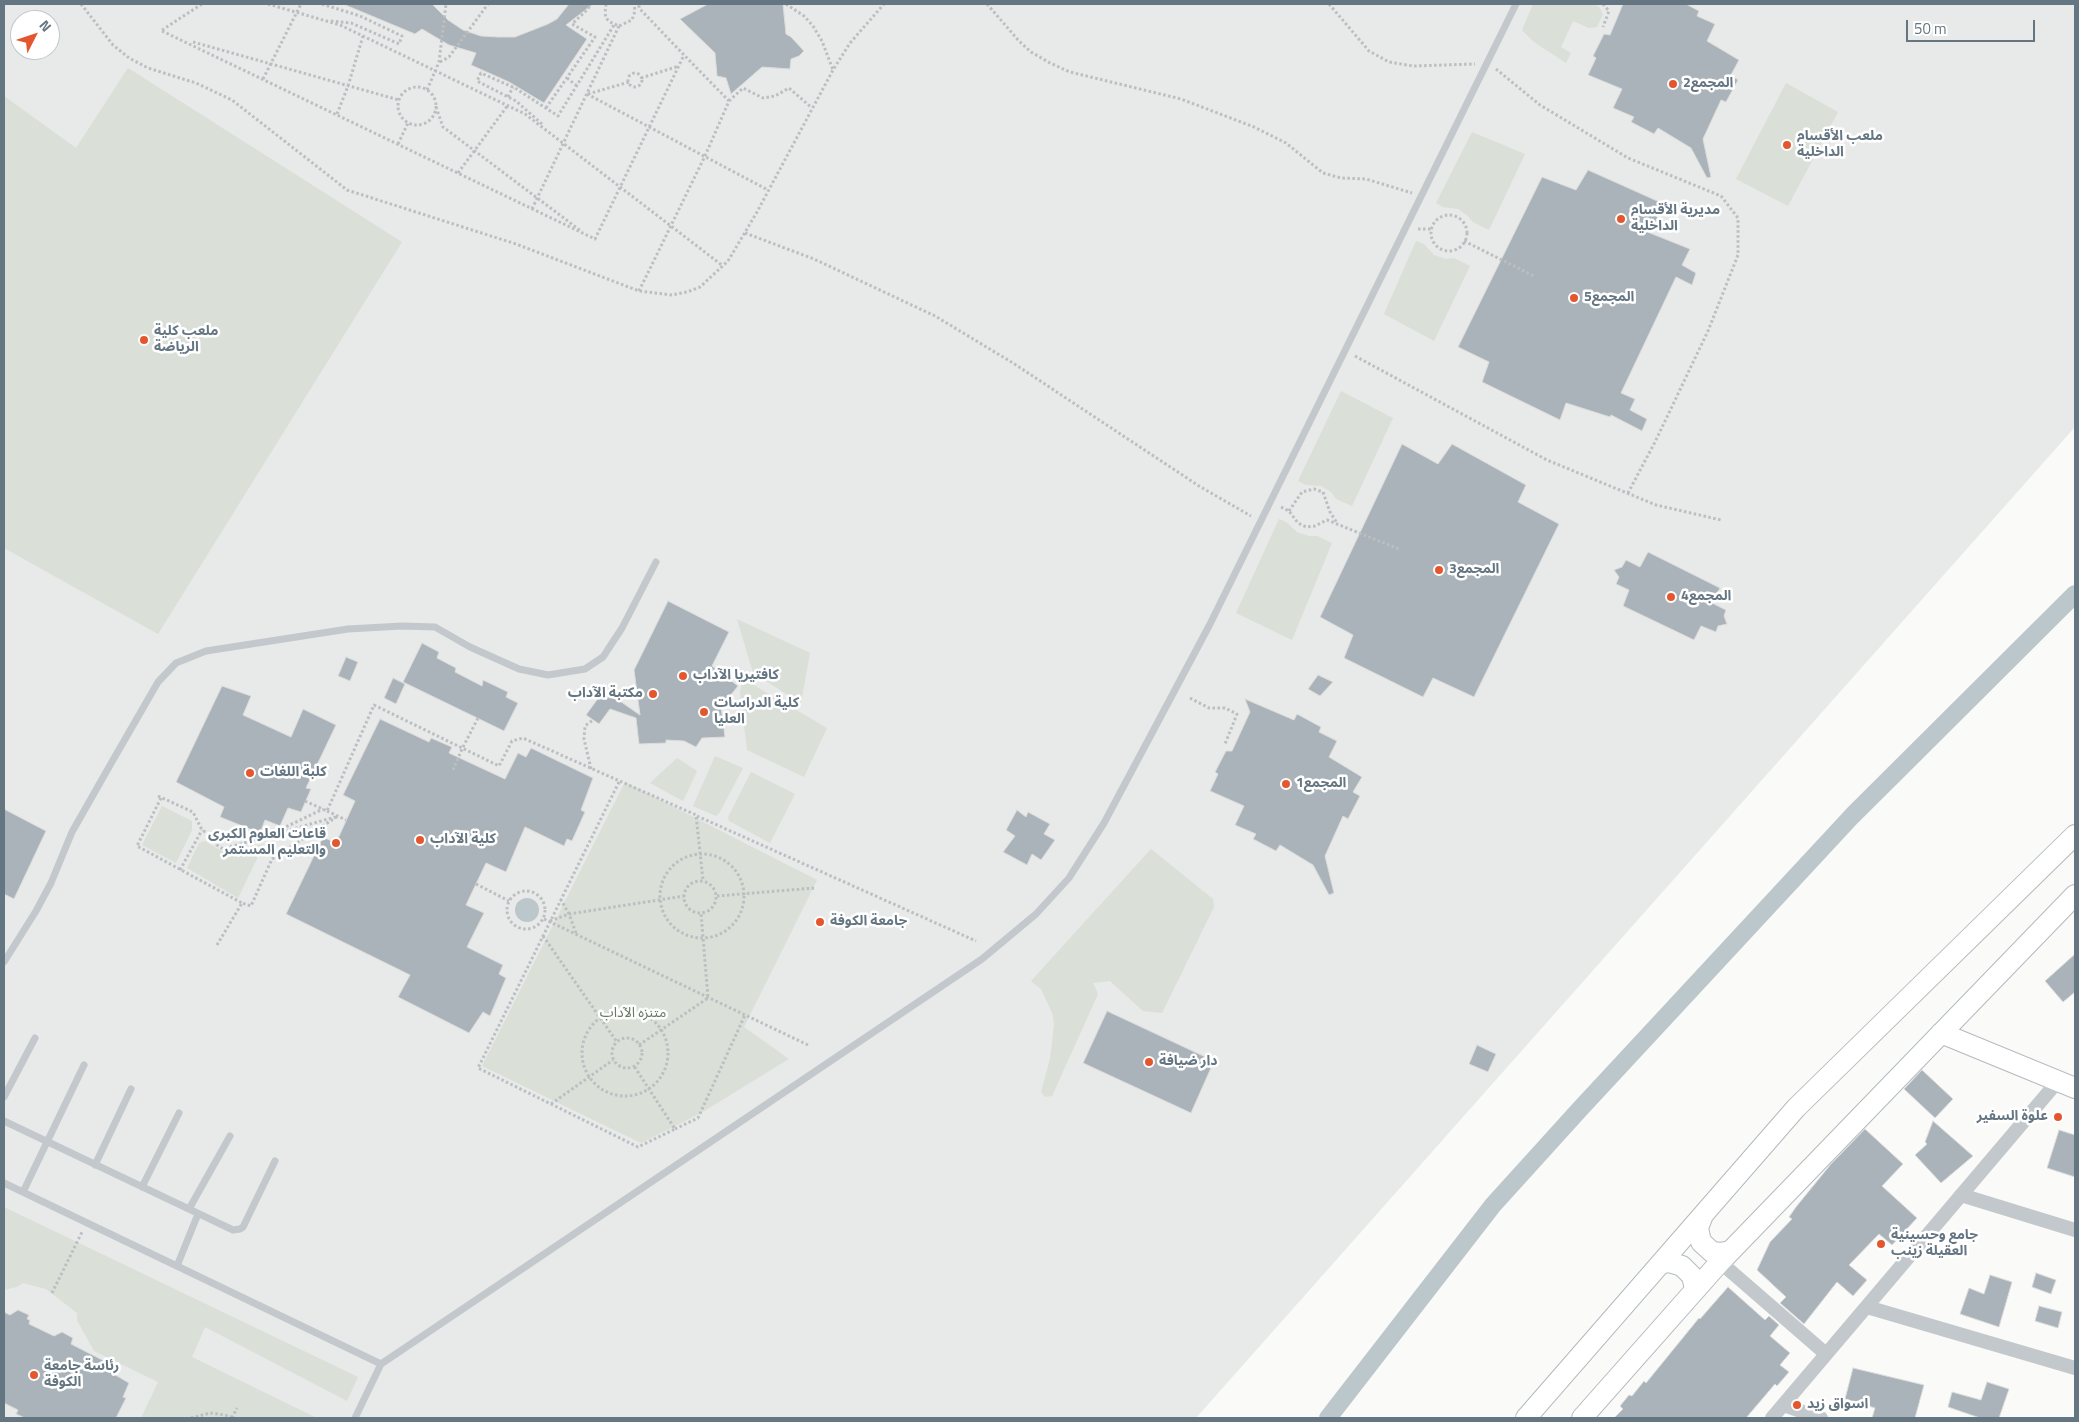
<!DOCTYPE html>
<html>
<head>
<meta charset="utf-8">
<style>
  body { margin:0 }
  #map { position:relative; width:2079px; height:1422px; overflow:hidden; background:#fafaf8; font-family:"Titillium Web",sans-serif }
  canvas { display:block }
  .frame { position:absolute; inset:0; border:5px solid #657683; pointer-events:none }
  .north { position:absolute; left:10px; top:10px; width:50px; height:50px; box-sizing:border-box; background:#fff; border:1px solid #c1c8cd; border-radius:50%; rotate:49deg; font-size:14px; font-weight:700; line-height:20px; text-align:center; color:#657683 }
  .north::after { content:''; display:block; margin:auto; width:18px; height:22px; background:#e4572e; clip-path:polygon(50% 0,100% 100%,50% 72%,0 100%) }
  .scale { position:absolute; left:1906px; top:20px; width:129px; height:22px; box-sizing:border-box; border:2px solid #657683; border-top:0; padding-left:6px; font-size:15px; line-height:18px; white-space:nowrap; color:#657683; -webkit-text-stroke:4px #fff; paint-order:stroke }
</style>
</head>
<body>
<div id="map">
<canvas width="2079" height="1422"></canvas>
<div class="frame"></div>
<div class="north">N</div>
<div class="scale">50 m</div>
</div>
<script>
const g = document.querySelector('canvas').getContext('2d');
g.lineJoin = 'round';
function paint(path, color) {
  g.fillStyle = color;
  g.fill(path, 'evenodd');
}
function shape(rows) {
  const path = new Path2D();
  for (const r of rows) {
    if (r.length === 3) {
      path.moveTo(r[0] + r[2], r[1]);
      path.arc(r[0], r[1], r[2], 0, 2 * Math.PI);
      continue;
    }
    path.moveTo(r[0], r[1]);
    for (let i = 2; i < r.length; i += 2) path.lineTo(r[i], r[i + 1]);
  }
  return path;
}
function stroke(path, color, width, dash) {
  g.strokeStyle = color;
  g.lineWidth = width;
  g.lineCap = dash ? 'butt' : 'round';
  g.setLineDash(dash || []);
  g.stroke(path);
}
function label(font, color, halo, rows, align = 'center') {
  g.font = font + ' "Titillium Web","Noto Sans Arabic",sans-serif';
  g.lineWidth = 5;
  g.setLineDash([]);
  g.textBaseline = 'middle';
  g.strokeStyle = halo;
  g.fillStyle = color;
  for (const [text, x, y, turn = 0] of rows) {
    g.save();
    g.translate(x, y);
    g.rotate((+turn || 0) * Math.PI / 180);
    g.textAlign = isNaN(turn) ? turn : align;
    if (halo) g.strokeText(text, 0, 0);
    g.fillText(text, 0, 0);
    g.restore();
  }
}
const built = shape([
  [4,4,2075,4,2075,427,1196,1418,4,1418],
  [20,20,50,20,50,50,20,50]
]);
const green = shape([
  [1533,4,1594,4,1599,7,1603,14,1597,27,1589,28,1573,21,1561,47,1571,53,1566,63,1534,42,1522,30],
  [128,68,402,242,158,634,4,548,4,96,76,148],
  [1786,83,1838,112,1788,206,1736,179],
  [1472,132,1525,154,1489,230,1473,222,1468,216,1458,209,1443,207,1436,203],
  [1416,241,1424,244,1434,255,1446,259,1454,258,1470,266,1434,341,1384,314],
  [1341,391,1393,418,1352,506,1336,499,1331,492,1321,486,1306,485,1298,481],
  [1279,519,1286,522,1297,532,1309,536,1317,536,1332,543,1292,640,1236,613],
  [737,619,810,653,801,703,753,673],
  [745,680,827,728,804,777,747,750,740,693,742,682],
  [715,756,743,768,720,812,716,816,693,806],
  [677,758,697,771,683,801,650,783],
  [751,772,795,794,770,843,729,821,728,817],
  [625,782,817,880,744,1027,789,1059,701,1113,641,1143,482,1066],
  [162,806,192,821,192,830,176,863,142,845],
  [205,841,223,852,264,844,238,898,187,868,199,843],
  [1151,849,1213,899,1214,907,1162,1013,1143,1011,1110,981,1093,983,1098,994,1052,1096,1045,1097,1041,1092,1050,1059,1054,1025,1053,1015,1041,989,1031,981],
  [4,1207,358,1377,347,1401,205,1327,192,1357,317,1418,141,1418,158,1382,94,1351,77,1320,77,1313,46,1289,23,1283,17,1287,4,1290]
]);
const water = shape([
  [527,910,12]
]);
const canal = shape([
  [1328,1418,1493,1205,1580,1109,1852,816,2075,594]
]);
const building = shape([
  [343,4,432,4,448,20,463,30,481,36,498,37,515,37,548,24,557,19,569,4,593,4,566,25,587,39,544,103,509,82,471,65,476,53,449,45,422,29,415,34,343,4],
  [708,4,783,4,786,34,791,37,804,51,799,56,791,59,790,69,762,67,731,94,726,78,717,76,715,53,680,19,708,4],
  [1623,4,1686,4,1699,11,1697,16,1715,24,1707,41,1739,60,1731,75,1738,80,1726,102,1721,100,1703,139,1711,177,1707,178,1691,148,1658,128,1654,134,1631,122,1634,117,1613,108,1622,89,1588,75,1596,58,1593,56,1604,34,1610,35,1623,4],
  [1588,170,1664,204,1650,233,1690,249,1682,265,1696,273,1692,285,1676,277,1621,393,1635,399,1630,410,1647,419,1642,431,1611,415,1610,417,1566,403,1560,420,1482,382,1489,362,1458,347,1542,177,1576,190,1588,170],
  [1402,444,1438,464,1452,444,1526,485,1518,502,1559,524,1474,697,1433,678,1423,697,1344,658,1353,635,1320,617,1402,444],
  [1648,552,1720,588,1712,603,1726,610,1724,616,1727,624,1718,626,1716,632,1701,626,1694,640,1623,606,1629,590,1616,584,1619,577,1614,570,1622,567,1626,560,1640,567,1648,552],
  [668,601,729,632,712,666,738,686,721,707,725,737,702,738,696,747,684,741,666,740,666,743,639,744,636,718,610,709,599,724,586,715,604,690,640,715,634,670,668,601],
  [422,643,439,652,437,658,456,668,455,672,482,686,483,680,508,692,506,697,518,703,504,731,403,682,422,643],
  [346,657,358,662,350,681,338,676,346,657],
  [1318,675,1333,682,1320,696,1308,689,1318,675],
  [393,678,405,684,396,704,384,698,393,678],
  [222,686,251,696,243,715,291,737,303,709,336,725,306,788,311,789,301,812,288,808,280,826,265,820,260,833,220,817,224,807,176,782,222,686],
  [1245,699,1294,720,1297,714,1321,727,1319,732,1337,741,1329,757,1362,777,1353,792,1360,796,1348,819,1343,816,1325,856,1334,893,1329,895,1313,865,1280,845,1276,851,1253,839,1256,834,1235,825,1244,806,1210,791,1218,774,1215,772,1226,751,1232,751,1250,712,1245,699],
  [380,719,429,742,431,738,452,747,449,753,505,779,518,753,526,757,531,748,593,778,581,810,585,812,572,841,567,839,564,846,525,827,506,872,486,863,466,905,484,913,467,947,503,965,499,974,506,978,490,1016,483,1012,469,1033,398,997,410,975,286,914,323,837,336,843,355,801,343,795,380,719],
  [4,809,46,831,14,899,4,894,4,809],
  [1017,810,1026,817,1028,812,1050,824,1044,834,1055,840,1041,860,1032,854,1027,865,1003,852,1015,836,1006,830,1017,810],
  [2075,954,2075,992,2063,1002,2045,981,2075,954],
  [1107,1011,1214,1061,1191,1113,1083,1063,1107,1011],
  [1477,1045,1496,1054,1488,1072,1469,1064,1477,1045],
  [1922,1070,1953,1099,1935,1118,1904,1089,1922,1070],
  [1933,1121,1973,1156,1941,1183,1915,1155,1927,1144,1925,1142,1933,1121],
  [1865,1129,1903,1164,1882,1186,1917,1218,1892,1245,1879,1234,1849,1265,1867,1280,1853,1296,1837,1282,1804,1324,1780,1303,1786,1297,1757,1270,1770,1242,1792,1219,1789,1217,1796,1207,1831,1164,1865,1129],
  [2059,1130,2075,1135,2075,1177,2047,1168,2059,1130],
  [2036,1273,2056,1280,2051,1294,2032,1287,2036,1273],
  [1990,1275,2012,1282,1999,1327,1960,1314,1969,1288,1984,1294,1990,1275],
  [1728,1287,1765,1320,1769,1316,1779,1325,1770,1336,1790,1353,1780,1365,1789,1372,1777,1386,1775,1384,1746,1418,1614,1418,1623,1409,1620,1406,1629,1395,1632,1396,1644,1381,1646,1383,1699,1318,1700,1319,1728,1287],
  [2039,1306,2062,1312,2058,1328,2035,1321,2039,1306],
  [18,1310,29,1315,27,1319,30,1320,29,1324,54,1336,62,1332,73,1338,71,1344,116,1367,112,1373,129,1383,123,1397,126,1398,116,1418,25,1418,16,1414,18,1410,4,1403,4,1312,10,1315,18,1310],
  [1853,1368,1924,1385,1915,1418,1872,1418,1875,1408,1845,1399,1853,1368],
  [1987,1382,2009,1389,1999,1418,1980,1418,1948,1407,1952,1392,1981,1400,1987,1382]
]);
const path = shape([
  [81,4,113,45,129,58,148,68,196,83,232,100,347,190,516,244,639,291,672,295,687,292,700,287,728,261,757,212,833,70,850,43,884,4],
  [268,4,340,25,525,114,723,266],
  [322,4,360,16,402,36,399,44,351,23,331,21],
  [606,4,605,13,606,18,610,22,619,26,632,20,635,11,634,4],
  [786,4,804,16,813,26,822,41,833,70],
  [987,4,1019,41,1031,52,1050,63,1070,72,1181,99,1254,127,1286,143,1323,173,1341,178,1366,179,1412,193],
  [1329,4,1369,51,1389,62,1413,66,1475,64],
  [1603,4,1609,11,1603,27],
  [162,30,202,4],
  [162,31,595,239,684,55,639,8,639,4],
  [193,42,399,100],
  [440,62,449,57,488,4],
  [1496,69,1540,105,1628,158,1721,196,1738,218,1738,255,1708,331,1655,442,1628,493],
  [635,80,7],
  [567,78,577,86],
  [641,78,679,66],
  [263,79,301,4],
  [417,106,19],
  [427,90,439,62,446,4],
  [587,94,768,190],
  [588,94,629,82],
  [508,97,513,87],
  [729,101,743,88,763,98,775,96,789,88,812,108],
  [436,107,443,127,581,231],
  [546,108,595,37,572,24,587,10,591,4],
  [337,114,348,86,363,36],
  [542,124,516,101,477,81,481,73,515,88,558,116,614,25],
  [398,144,408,123],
  [458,173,508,105],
  [532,209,619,26],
  [1449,233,18],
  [1418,229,1431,229],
  [745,233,814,259,935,316,1013,363,1199,486,1251,516],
  [1464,241,1534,276],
  [639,291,705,156,729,101,684,55],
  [1355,356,1547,460,1656,505,1721,520],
  [1281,507,1289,511,1298,523,1306,527,1315,526,1327,520,1399,549],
  [1289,511,1302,492,1314,489,1323,492,1330,512,1337,523],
  [1190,698,1209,708,1225,708,1237,714,1225,744],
  [591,769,584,739,585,726,593,720],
  [453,770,462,749,478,718],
  [619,782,478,1068,638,1147,675,1129,634,1066],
  [158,796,193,812,202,830,212,836,217,845,223,849,267,836,323,809],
  [161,798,137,846,242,903],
  [305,801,327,811,374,705,499,766,512,741,523,738,696,815,703,880],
  [327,811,346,820],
  [697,816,976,941],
  [276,834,335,817],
  [702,896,42],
  [180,870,202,830],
  [700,897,16],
  [476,884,509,901],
  [526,910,19],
  [717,896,814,888],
  [544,919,808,1045],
  [550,921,569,914,561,900],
  [576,933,569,914,684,896],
  [543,936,617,1042],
  [217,945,242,903,251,906,272,859,338,816],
  [625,1053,43],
  [627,1053,15],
  [639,1045,708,998,701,913],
  [551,1104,613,1060],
  [675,1129,698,1118,745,1015],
  [52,1293,82,1232],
  [191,1418,210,1413,225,1415,234,1418],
  [232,1418,237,1408]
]);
const lane = shape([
  [4,962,36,911,51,883,72,832,109,767,158,682,176,663,206,651,348,629,402,626,435,627,470,647,519,669,548,675,585,669,603,657,622,628,656,562],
  [4,1097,35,1038],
  [4,1121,233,1230,240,1229,243,1227,275,1161],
  [95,1165,131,1089],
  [4,1183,381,1364],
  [142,1187,179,1113],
  [23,1192,84,1065],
  [189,1209,230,1136],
  [177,1266,198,1214],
  [355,1418,381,1364,982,959,1036,914,1069,878,1104,823,1209,626,1516,4]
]);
const street = shape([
  [1961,1195,2075,1230],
  [1720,1262,1826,1354],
  [1867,1307,2075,1368],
  [1783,1405,1821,1418],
  [1772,1418,2058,1081]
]);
const secondary = shape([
  [1941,1033,2075,1088],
  [1703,1215,1698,1228,1701,1242,1712,1252,1721,1253,1730,1251],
  [1662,1263,1669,1262,1682,1266,1692,1276,1695,1289],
  [1526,1418,1796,1108,2075,835],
  [1582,1418,1720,1262,2075,895]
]);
const markers = [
  [1673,84,5,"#e4572e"],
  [1787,145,5,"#e4572e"],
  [1621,219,5,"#e4572e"],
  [1574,298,5,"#e4572e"],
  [144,340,5,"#e4572e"],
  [1439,570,5,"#e4572e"],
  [1671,597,5,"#e4572e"],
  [683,676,5,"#e4572e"],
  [653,694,5,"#e4572e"],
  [704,712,5,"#e4572e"],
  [250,773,5,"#e4572e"],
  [1286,784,5,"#e4572e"],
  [420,840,5,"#e4572e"],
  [336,843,5,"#e4572e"],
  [820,922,5,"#e4572e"],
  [1149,1062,5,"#e4572e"],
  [2058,1117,5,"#e4572e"],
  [1881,1244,5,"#e4572e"],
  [34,1375,5,"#e4572e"],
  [1797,1405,5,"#e4572e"]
];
const poiNames = [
  ["المجمع2",1683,84],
  ["ملعب الأقسام",1797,137],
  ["الداخلية",1797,153],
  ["مديرية الأقسام",1631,211],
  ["الداخلية",1631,227],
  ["المجمع5",1584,298],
  ["ملعب كلية",154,332],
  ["الرياضة",154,348],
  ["المجمع3",1449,570],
  ["المجمع4",1681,597],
  ["كافتيريا الآداب",693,676],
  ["مكتبة الآداب",643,694,"right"],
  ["كلية الدراسات",714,704],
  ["العليا",714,720],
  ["كلبة اللغات",260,773],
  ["المجمع1",1296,784],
  ["قاعات العلوم الكبرى",326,835,"right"],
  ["والتعليم المستمر",326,851,"right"],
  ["كلية الآداب",430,840],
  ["جامعة الكوفة",830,922],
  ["دار ضيافة",1159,1062],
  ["علوة السفير",2048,1117,"right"],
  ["جامع وحسينية",1891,1236],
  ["العقيلة زينب",1891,1252],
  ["رئاسة جامعة",44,1367],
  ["الكوفة",44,1383],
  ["اسواق زيد",1807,1405]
];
const parkNames = [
  ["متنزه الآداب",633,1014]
];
paint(built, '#e8e9e9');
paint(green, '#dadfd7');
paint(water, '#bbc7cb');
stroke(canal, '#bbc7cb', 18);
paint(building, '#aab3b9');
stroke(building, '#dcdcda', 1);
stroke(secondary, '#b3babf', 22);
stroke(path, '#bbbfc2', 3, [2.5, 2.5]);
stroke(lane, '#c3c8cc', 7);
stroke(street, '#c3c8cc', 14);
stroke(secondary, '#fff', 20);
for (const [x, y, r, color] of markers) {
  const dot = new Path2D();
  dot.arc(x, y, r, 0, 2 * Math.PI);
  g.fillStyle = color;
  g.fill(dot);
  stroke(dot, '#fff', 2);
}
label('bold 14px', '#657683', '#fff', poiNames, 'left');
label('14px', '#687a64', '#fff', parkNames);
</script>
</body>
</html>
